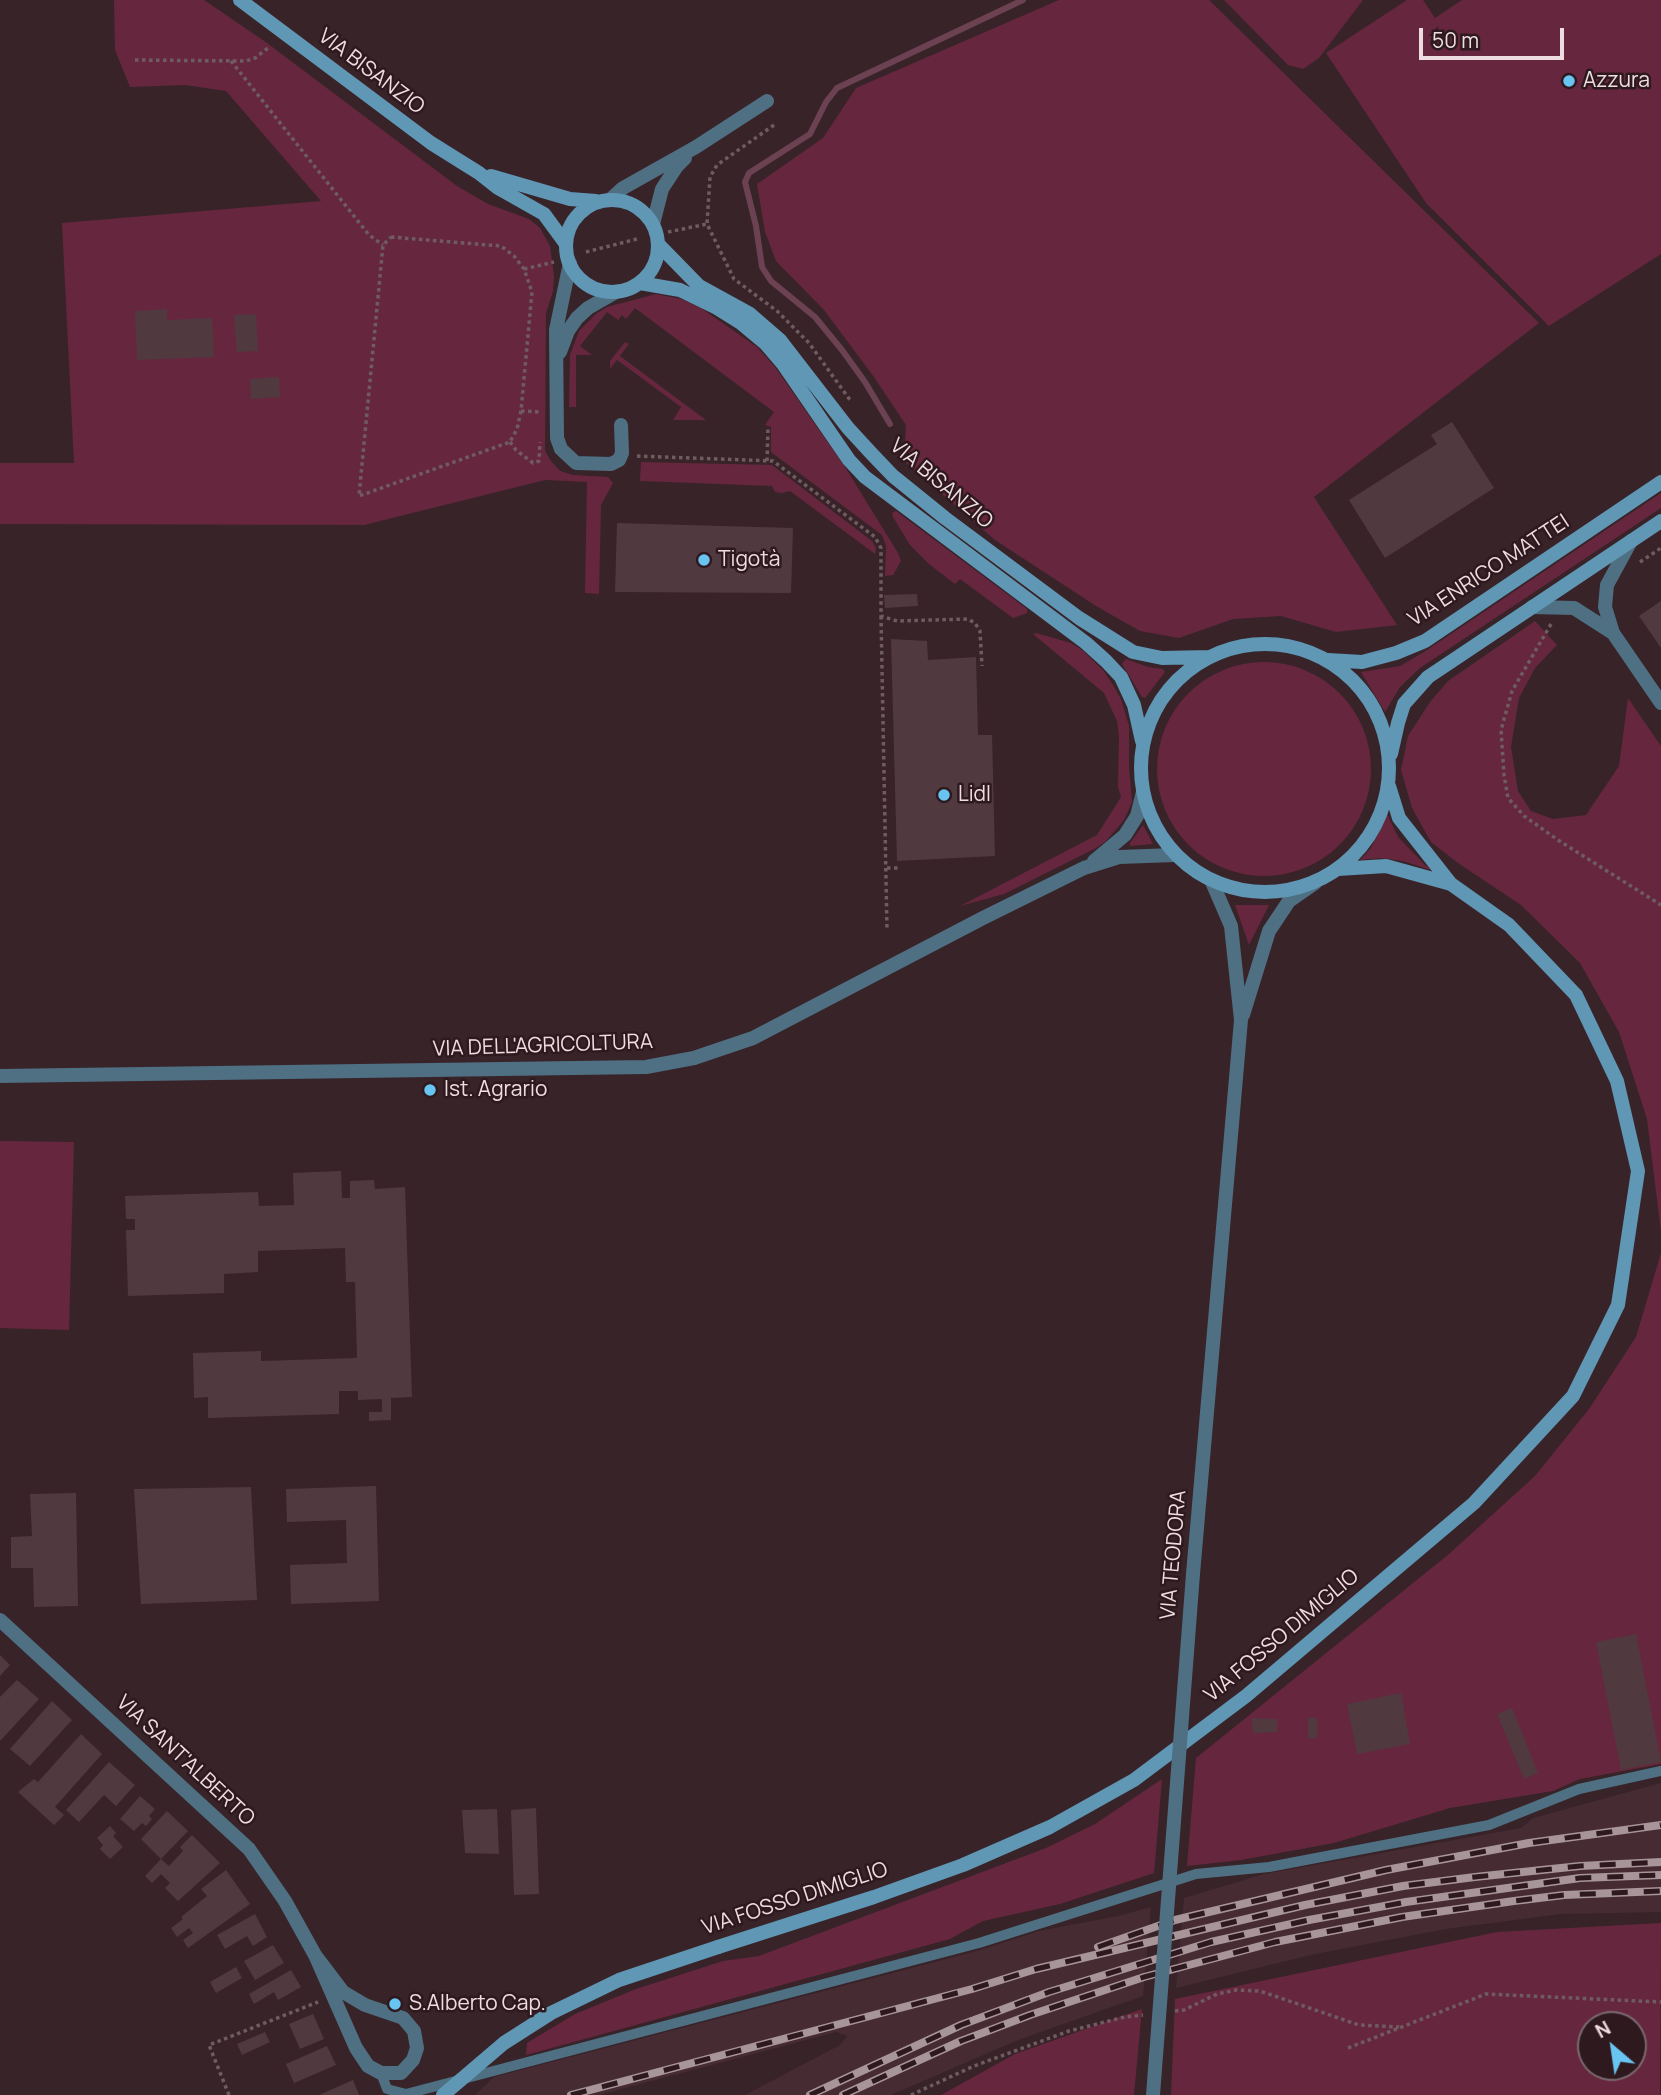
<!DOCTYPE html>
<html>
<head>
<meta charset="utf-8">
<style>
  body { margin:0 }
  #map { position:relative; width:1661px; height:2095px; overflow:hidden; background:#382329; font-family:Manrope,sans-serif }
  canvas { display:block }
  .north { position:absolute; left:1577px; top:2011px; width:70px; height:70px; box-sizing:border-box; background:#2e191f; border:2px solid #7a676d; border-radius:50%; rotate:331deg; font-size:19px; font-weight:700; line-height:28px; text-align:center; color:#eddde1 }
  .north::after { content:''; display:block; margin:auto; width:24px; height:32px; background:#68c4f0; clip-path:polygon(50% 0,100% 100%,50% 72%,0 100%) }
  .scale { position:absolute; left:1419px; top:28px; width:145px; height:32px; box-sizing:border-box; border:4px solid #eddde1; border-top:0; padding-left:9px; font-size:21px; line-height:24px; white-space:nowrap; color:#eddde1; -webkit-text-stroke:5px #2e191f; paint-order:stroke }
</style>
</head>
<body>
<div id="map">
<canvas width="1661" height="2095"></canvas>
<div class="north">N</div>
<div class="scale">50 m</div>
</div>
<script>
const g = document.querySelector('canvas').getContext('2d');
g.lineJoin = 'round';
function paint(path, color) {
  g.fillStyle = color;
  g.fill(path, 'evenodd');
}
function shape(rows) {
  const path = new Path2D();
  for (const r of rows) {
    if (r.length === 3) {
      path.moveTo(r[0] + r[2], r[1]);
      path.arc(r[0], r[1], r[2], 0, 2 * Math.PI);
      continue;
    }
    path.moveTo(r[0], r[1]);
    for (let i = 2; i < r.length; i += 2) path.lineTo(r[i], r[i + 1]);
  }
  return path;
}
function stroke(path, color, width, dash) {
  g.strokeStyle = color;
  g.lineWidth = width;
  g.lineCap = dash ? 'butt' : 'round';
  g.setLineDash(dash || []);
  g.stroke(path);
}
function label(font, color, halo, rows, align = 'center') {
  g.font = font + ' Manrope,sans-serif';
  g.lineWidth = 5;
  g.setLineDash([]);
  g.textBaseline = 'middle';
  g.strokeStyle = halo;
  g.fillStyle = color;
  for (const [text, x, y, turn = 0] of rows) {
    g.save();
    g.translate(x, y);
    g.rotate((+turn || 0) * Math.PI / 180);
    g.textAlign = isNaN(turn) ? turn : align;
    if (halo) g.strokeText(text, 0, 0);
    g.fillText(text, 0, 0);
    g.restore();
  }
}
const built = shape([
  [1661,1783,1661,1912,1561,1914,1446,1929,1315,1954,1176,1988,1184,1898,1264,1874,1521,1828,1533,1818],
  [1151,1907,1143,1996,1018,2040,891,2095,745,2095,840,2045,847,2036,836,2032,599,2095,475,2095,494,2077,977,1951,1039,1931,1118,1916]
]);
const green = shape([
  [114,0,204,0,267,43,457,186,488,204,529,219,540,228,550,246,554,276,553,291,546,313,545,451,551,461,560,471,573,475,608,477,613,483,601,505,599,594,585,593,587,482,545,480,364,525,0,524,0,463,74,463,62,223,321,201,226,91,185,85,130,87,115,50],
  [1059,0,1209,0,1539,323,1314,497,1397,625,1336,632,1281,616,1233,619,1179,638,1140,631,1096,606,995,540,904,461,906,425,874,377,824,310,776,261,765,232,757,184,823,138,856,88],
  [1224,0,1363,0,1319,58,1303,69,1288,65],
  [1407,0,1423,0,1435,18,1462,0,1661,0,1661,254,1549,326,1426,203,1326,53],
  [656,294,681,299,701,308,757,347,775,367,845,467,898,553,901,561,893,575,885,576,886,546,882,535,771,452,771,427,765,425,774,412,635,308,626,319,622,315,618,320,607,312,580,346,592,355,576,355,576,407,569,407,570,355,579,331,596,314,607,307],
  [625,342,629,344,620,356,706,420,673,420,681,407,617,360,610,369,610,361],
  [641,462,772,465,872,541,876,548,875,554,790,491,782,493,775,492,772,486,640,481],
  [1661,493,1661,508,1420,668,1400,687,1385,712,1361,672,1400,666,1424,652],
  [896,511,1027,609,1027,613,1013,618,960,579,955,584,929,564,910,545,893,517,892,513],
  [1535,621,1557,645,1535,668,1519,698,1511,747,1518,791,1531,811,1553,819,1586,815,1619,766,1628,698,1661,746,1661,1232,1647,1119,1619,1032,1580,963,1521,905,1458,863,1431,842,1412,808,1401,770,1408,736,1430,702,1448,681],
  [1036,633,1071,643,1082,650,1103,670,1113,685,1121,699,1129,726,1129,767,1132,802,1124,820,1106,841,1096,848,1004,894,960,906,1097,835,1121,797,1118,787,1119,736,1117,721,1104,693,1033,634],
  [1126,659,1148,667,1163,669,1165,672,1145,698,1142,697,1122,664],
  [1264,769,107],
  [1387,814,1398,837,1424,864,1434,871,1403,861,1381,858,1360,860,1371,848],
  [1143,825,1153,844,1130,846,1130,843],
  [1235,905,1269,905,1249,945],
  [0,1141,74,1142,69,1330,0,1328],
  [1661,1253,1661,1764,1580,1779,1553,1791,1450,1808,1334,1843,1241,1860,1187,1866,1196,1758,1449,1554,1535,1476,1589,1409,1636,1337],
  [1162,1779,1154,1873,1060,1904,983,1921,950,1939,526,2055,527,2043,575,2014,636,1989,723,1961,759,1956,1046,1848,1095,1824],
  [1661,1923,1660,2095,1171,2095,1175,1999,1497,1932],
  [1633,2025,1633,2067,1591,2067,1591,2025],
  [1142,2009,1134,2095,941,2095,1015,2054]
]);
const stream = shape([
  [890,424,865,382,842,350,815,317,771,281,762,267,756,226,745,182,749,173,810,134,826,102,837,88,1023,0]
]);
const building = shape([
  [167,309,167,320,212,318,214,357,137,360,135,311],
  [256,314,258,351,237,352,234,315],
  [279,377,280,397,251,399,250,379],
  [1452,422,1494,488,1385,558,1349,500,1437,444,1431,435],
  [617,523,793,528,791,593,615,592],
  [917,594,918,606,885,608,884,595],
  [1661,601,1661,648,1639,616],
  [891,639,927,641,928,660,976,657,978,735,992,735,995,856,897,861],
  [341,1171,342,1198,350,1198,350,1181,374,1180,375,1189,405,1187,412,1397,391,1398,391,1420,369,1421,369,1412,382,1412,382,1399,358,1400,358,1391,339,1391,339,1414,208,1418,208,1397,194,1398,193,1353,261,1351,261,1361,357,1358,355,1282,346,1282,345,1248,258,1251,258,1272,224,1274,224,1293,128,1296,126,1230,135,1230,135,1219,126,1219,125,1196,258,1192,259,1206,294,1205,293,1173],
  [376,1486,379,1601,291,1604,290,1565,347,1563,346,1520,287,1522,286,1489],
  [251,1487,257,1600,141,1604,134,1489],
  [76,1493,78,1606,34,1607,33,1568,11,1568,11,1537,32,1536,30,1494],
  [1636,1634,1661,1762,1621,1770,1596,1642],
  [0,1655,10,1665,0,1676],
  [17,1680,39,1699,0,1741,0,1697],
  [1401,1693,1410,1744,1357,1754,1347,1704],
  [52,1701,72,1720,30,1766,10,1749],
  [1512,1708,1538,1773,1524,1779,1497,1714],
  [1252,1718,1277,1719,1277,1732,1253,1733],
  [1308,1718,1317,1718,1317,1738,1308,1738],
  [81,1734,102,1754,55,1807,64,1815,54,1825,18,1792,34,1779,38,1782],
  [109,1762,135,1785,116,1806,104,1795,79,1822,66,1810],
  [140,1796,155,1809,149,1816,152,1819,146,1826,142,1823,134,1831,120,1819],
  [536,1808,539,1894,514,1895,511,1810],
  [497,1809,499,1854,465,1853,462,1810],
  [167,1811,188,1831,161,1859,141,1839],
  [110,1826,116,1833,113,1836,123,1847,110,1859,100,1849,103,1845,97,1838],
  [192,1835,220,1863,178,1901,165,1888,170,1883,161,1874,152,1883,145,1876,161,1859,169,1866,183,1851,180,1847],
  [226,1870,250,1904,188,1948,183,1940,193,1933,189,1928,177,1937,171,1928,183,1919,181,1917,207,1896,201,1889],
  [255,1914,267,1937,253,1946,247,1936,225,1949,217,1935],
  [273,1945,284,1963,255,1980,244,1961],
  [236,1967,242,1978,216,1993,210,1982],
  [291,1970,301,1987,278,2000,274,1992,254,2004,249,1994],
  [313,2014,324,2039,300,2049,289,2024],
  [265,2032,270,2042,242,2055,237,2044],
  [327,2046,336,2065,294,2083,286,2064],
  [353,2080,359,2095,319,2095]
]);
const path = shape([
  [135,60,246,61,255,58,268,48],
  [231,61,369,235,383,245],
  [774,125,717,165,710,177,707,224,734,279,777,311,809,343,850,400],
  [668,232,707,224],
  [391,237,501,246,514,256,524,269,532,292,521,411,517,429,510,442,359,496,383,245,391,237],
  [586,252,637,239],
  [524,269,554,262],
  [521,411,540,412],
  [510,442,516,450,533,463,539,461,540,442],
  [637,456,773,461,875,537,881,548,881,616,897,621,968,619,975,623,980,631,982,666],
  [767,461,768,428],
  [1640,562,1661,548],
  [881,616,887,931],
  [1551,624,1512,691,1501,730,1504,775,1508,798,1524,816,1558,840,1661,905],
  [887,868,901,868],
  [1175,2011,1184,2010,1217,1994,1236,1990,1260,1991,1359,2025,1399,2027],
  [1348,2048,1486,1994,1661,2002],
  [229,2095,209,2045,318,2002],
  [911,2095,974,2066,1069,2031,1125,2017,1143,2015]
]);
const service = shape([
  [381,2073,387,2089,406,2094,979,1943,1196,1874,1269,1867,1489,1825,1579,1789,1661,1771]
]);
const minor = shape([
  [610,200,623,188,696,147,767,101],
  [653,224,662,189,677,166,685,158],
  [570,263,556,330,557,438,561,449,576,463,611,464,619,460,622,453,621,425],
  [560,352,568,331,577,318,588,308,616,292],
  [1631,541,1607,585,1605,607,1613,633,1661,703],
  [1532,607,1574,608,1613,633]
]);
const tertiary = shape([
  [1094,861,1125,835,1137,816,1143,792],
  [1243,1015,1269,931,1289,901,1315,883],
  [0,1076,646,1067,694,1058,753,1038,983,918,1084,868,1119,857,1175,855],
  [1193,1574,1241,1020,1231,926,1212,882],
  [0,1620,249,1849,285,1901,315,1955,356,2048,368,2066,381,2073,401,2073,413,2060,417,2048,414,2031,403,2018,365,2005,343,1992,315,1955]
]);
const secondary = shape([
  [240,0,431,143,479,173,498,188,544,214,566,244],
  [491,176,570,199,596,201],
  [612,246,46],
  [658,244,699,286,750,314,780,340,848,428,871,453,893,476,945,518,1079,618,1133,652,1162,658,1209,657],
  [640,283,680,290,717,308,741,323,765,343,783,364,849,460,865,477,1086,643,1106,661,1121,677,1134,705,1142,741],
  [1265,768,124],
  [1328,660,1362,662,1396,653,1425,641,1661,482],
  [1391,754,1398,723,1404,704,1428,677,1661,521],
  [1338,869,1386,866,1451,884],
  [718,1947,874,1897,963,1865,1050,1827,1134,1780,1246,1696,1474,1503,1573,1396,1618,1305,1638,1171,1617,1081,1576,995,1509,925,1451,884,1399,818,1389,786]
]);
const rail = shape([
  [1098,1947,1175,1920,1386,1870,1529,1843,1661,1825],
  [571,2095,972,1989,1036,1969,1305,1905,1403,1886,1475,1877,1580,1866,1661,1862],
  [810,2095,961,2025,1049,1992,1211,1942,1309,1920,1406,1902,1580,1878,1661,1875],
  [843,2095,961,2041,1030,2015,1144,1977,1275,1942,1402,1917,1514,1901,1564,1895,1661,1891]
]);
const tertiaryBridge = shape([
  [1153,2095,1193,1574]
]);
const secondaryBridge = shape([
  [443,2095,504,2043,551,2013,619,1980,718,1947]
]);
const markers = [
  [1569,81,7,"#68c4f0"],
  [704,560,7,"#68c4f0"],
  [944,795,7,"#68c4f0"],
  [430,1090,7,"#68c4f0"],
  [395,2004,7,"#68c4f0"]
];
const streetNames = [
  ["VIA BISANZIO",371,72,37],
  ["VIA BISANZIO",941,484,40],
  ["VIA ENRICO MATTEI",1489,571,-33],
  ["VIA DELL'AGRICOLTURA",543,1046,-2],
  ["VIA TEODORA",1174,1555,-85],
  ["VIA FOSSO DIMIGLIO",1282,1636,-40],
  ["VIA SANT'ALBERTO",185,1761,43],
  ["VIA FOSSO DIMIGLIO",795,1899,-18]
];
const poiNames = [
  ["Azzura",1583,81],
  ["Tigotà",718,560],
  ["Lidl",958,795],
  ["Ist. Agrario",444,1090],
  ["S.Alberto Cap.",409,2004]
];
paint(built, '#462b33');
paint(green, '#66273e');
stroke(stream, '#6c4253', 6);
paint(building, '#513940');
stroke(path, '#6f5c61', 3.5, [3.5, 3.5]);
stroke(service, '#4e7082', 10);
stroke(minor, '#4e7082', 14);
stroke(tertiary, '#4e7082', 14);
stroke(secondary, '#5f97b4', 14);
stroke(rail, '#a7959a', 8);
stroke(rail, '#2e191f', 5, [16]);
stroke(tertiaryBridge, '#4e7082', 14);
stroke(secondaryBridge, '#5f97b4', 14);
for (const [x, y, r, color] of markers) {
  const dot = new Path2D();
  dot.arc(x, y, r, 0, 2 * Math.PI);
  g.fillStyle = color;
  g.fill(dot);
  stroke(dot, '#2e191f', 2.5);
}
label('21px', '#eddde1', '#2e191f', streetNames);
label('21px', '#eddde1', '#2e191f', poiNames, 'left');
</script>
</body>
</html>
